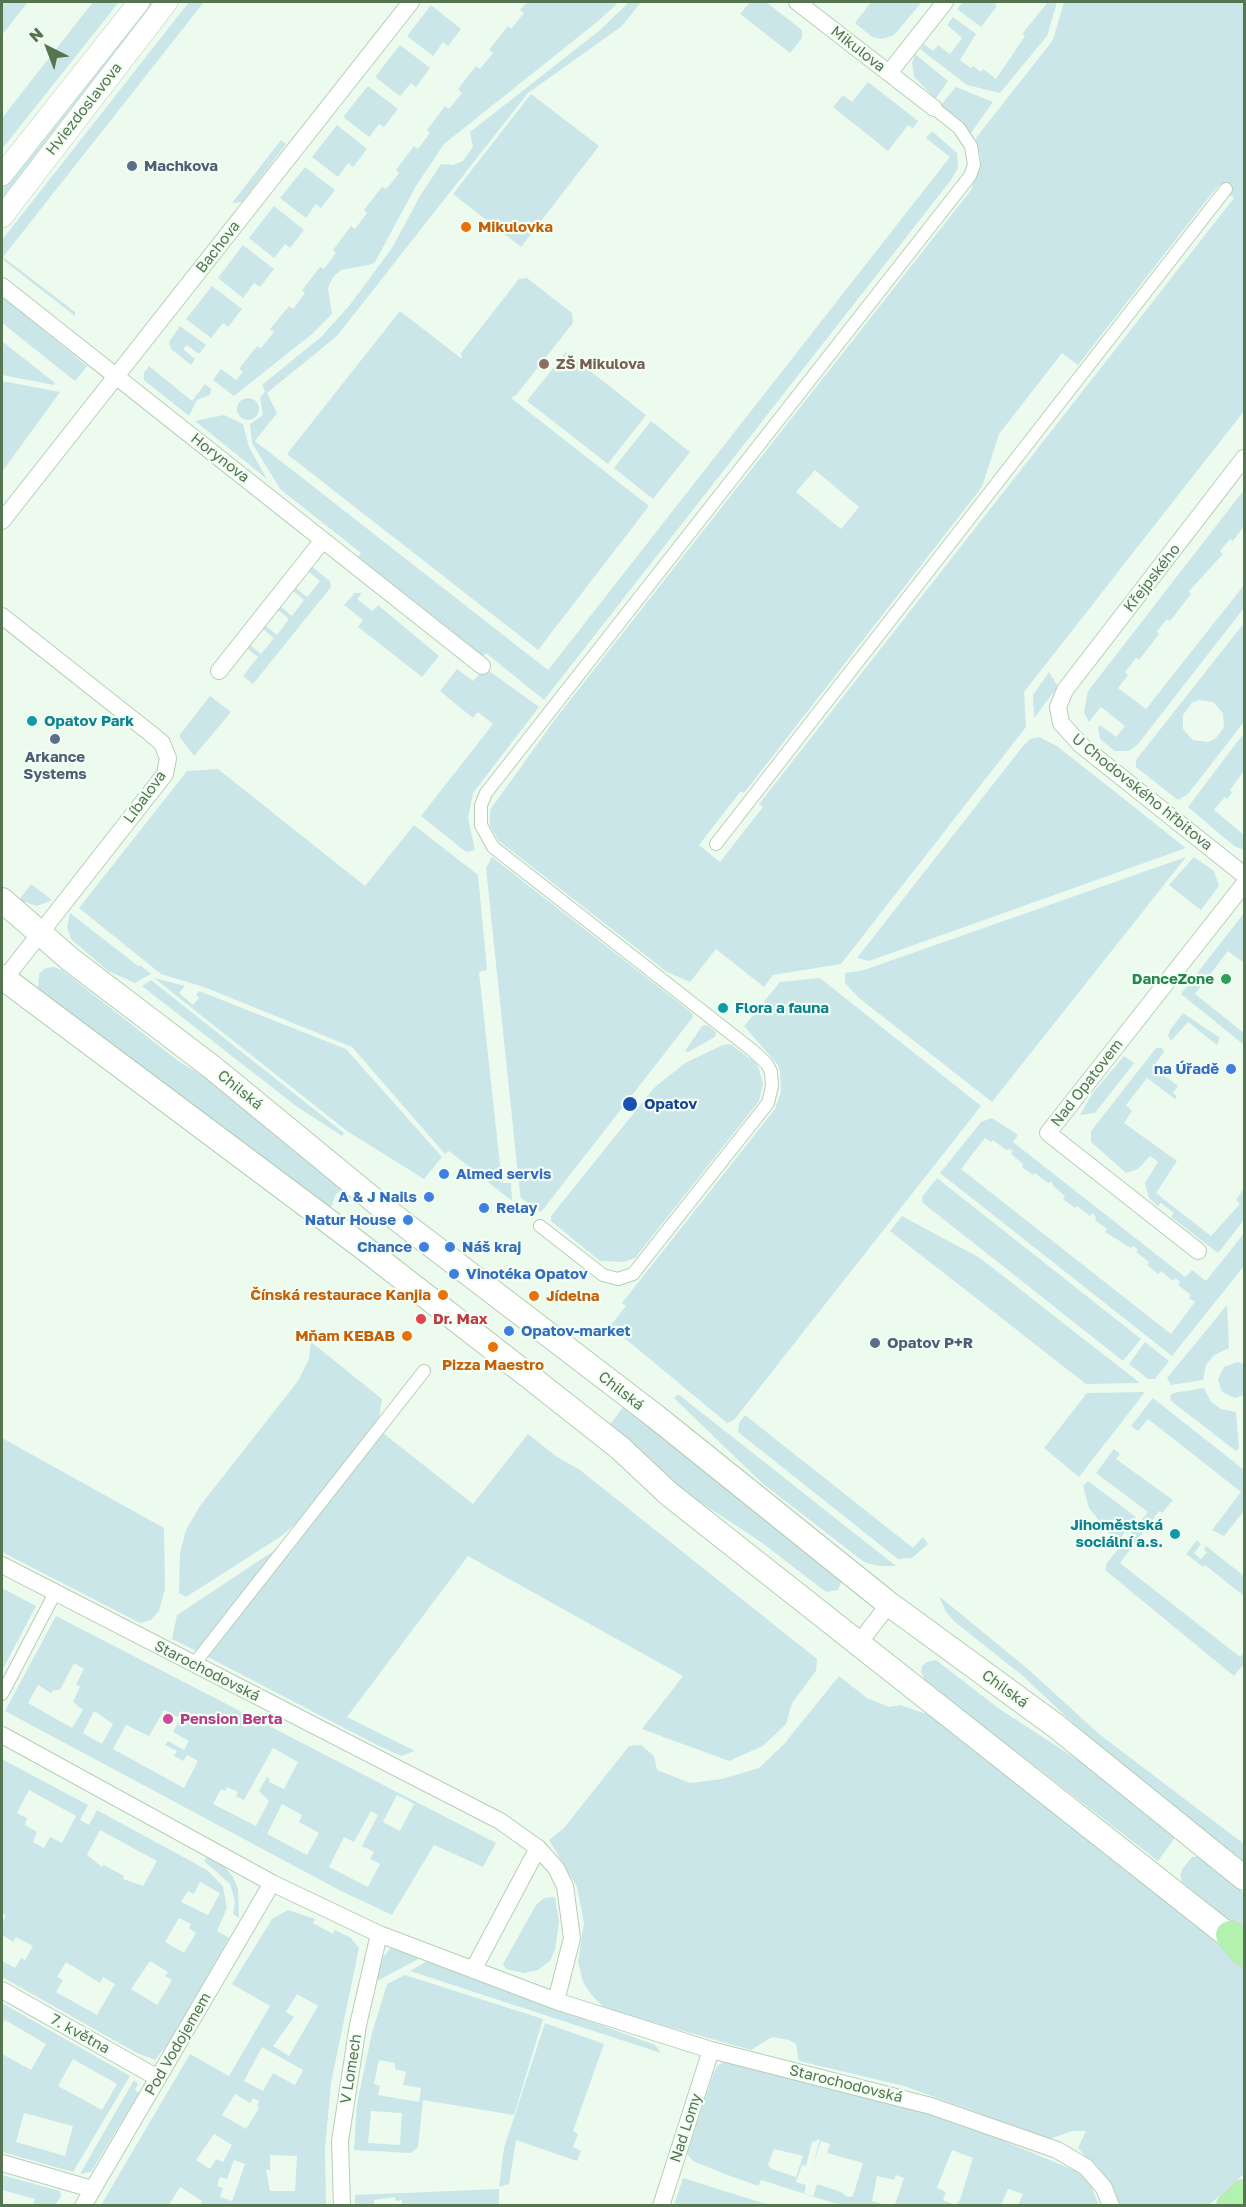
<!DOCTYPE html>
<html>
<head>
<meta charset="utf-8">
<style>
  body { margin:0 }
  #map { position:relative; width:1246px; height:2207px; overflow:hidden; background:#ecfbee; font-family:"Golos Text",sans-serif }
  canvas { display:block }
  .frame { position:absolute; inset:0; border:3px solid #557550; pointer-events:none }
  .north { position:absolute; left:18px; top:18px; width:60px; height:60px; -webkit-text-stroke:4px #f2fef4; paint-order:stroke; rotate:318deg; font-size:16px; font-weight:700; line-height:24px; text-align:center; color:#557550 }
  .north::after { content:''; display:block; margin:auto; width:21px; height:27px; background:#557550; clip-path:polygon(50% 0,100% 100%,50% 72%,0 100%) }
</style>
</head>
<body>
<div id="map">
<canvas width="1246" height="2207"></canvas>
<div class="frame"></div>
<div class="north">N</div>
</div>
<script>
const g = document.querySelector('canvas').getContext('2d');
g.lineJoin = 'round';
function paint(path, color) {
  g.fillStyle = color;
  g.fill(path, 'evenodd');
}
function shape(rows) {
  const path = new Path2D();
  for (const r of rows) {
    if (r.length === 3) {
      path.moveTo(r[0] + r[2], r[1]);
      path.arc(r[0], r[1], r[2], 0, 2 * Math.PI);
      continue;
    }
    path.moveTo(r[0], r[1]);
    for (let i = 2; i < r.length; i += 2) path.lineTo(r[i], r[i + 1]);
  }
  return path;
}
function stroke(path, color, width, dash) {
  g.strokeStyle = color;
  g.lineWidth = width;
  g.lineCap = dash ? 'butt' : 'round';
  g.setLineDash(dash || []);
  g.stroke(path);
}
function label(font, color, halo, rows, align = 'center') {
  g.font = font + ' "Golos Text",sans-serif';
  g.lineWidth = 4.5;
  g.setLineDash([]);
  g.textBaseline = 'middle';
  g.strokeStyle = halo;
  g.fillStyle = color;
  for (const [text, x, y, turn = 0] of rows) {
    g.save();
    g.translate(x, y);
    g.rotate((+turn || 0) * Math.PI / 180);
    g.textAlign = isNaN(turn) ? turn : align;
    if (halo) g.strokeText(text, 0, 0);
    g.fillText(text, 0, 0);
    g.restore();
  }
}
const green = shape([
  [2,2,28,2,2,35],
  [93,2,119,2,2,149,2,118],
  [148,2,159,2,2,202,2,188],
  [189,2,204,2,3,257,75,312,75,316,2,259,2,240],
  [527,2,619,2,597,22,444,144,416,186,375,262,369,265,341,270,333,277,328,288,332,314,312,334,234,396,213,380,221,369,236,380,243,372,239,369,257,346,261,348,274,332,270,329,289,306,293,309,305,293,302,290,320,267,324,269,336,253,333,250,351,226,355,229,367,213,364,210,382,187,386,189,393,181,399,173,396,170,414,146,418,149,430,133,427,130,445,106,449,109,462,93,458,89,476,66,480,69,493,53,489,50,508,26,511,29,524,13,520,10],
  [629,2,641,2,622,26,528,93,337,336,267,393,277,413,255,441,548,670,950,157,926,138,932,131,957,153,958,168,951,180,544,700,486,653,483,656,358,557,361,553,280,489,252,443,250,424,263,415,260,398,265,391,262,385,322,336,349,306,392,248,420,196,441,164,453,165,463,161,473,147,470,132,599,31],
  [750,2,766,2,802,30,802,38,790,53,740,14],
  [871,2,922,2,894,35,882,39,872,37,855,23],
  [963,2,997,2,995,4,997,6,981,27,957,9],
  [1048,2,1057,2,1047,36,1000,93,967,85,920,49,924,44,933,51,938,45,950,54,962,38,947,25,953,17,976,34,960,60,971,68,973,66,981,72,983,69,996,79,1025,36,1022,34],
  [1064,2,1244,2,1244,411,1024,692,1026,727,841,964,773,975,764,987,716,949,690,982,667,972,499,841,490,826,490,810,556,718,971,190,981,160,976,138,1053,40],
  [1226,183,1233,188,1230,195,1234,198,759,804,763,807,720,862,699,845,741,791,744,793,982,487,999,434,1062,353,1078,365,1209,197,1218,186],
  [815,470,859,507,841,529,796,492],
  [431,5,461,29,448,46,443,42,433,56,407,36],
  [400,45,430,68,416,87,411,83,400,96,375,77],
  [915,54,948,81,934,101,930,98,932,95,914,77,912,63],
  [868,82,918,121,913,128,908,125,888,151,833,107,843,95,852,102],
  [368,86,398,109,384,127,379,124,369,137,343,117],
  [956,87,993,102,971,133,940,106],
  [531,94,599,146,521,247,453,194],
  [337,125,367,149,353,167,348,163,338,177,312,157],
  [281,140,286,144,242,202,232,203],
  [305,167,335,190,321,208,316,204,306,218,280,198],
  [274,206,304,230,290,248,285,244,274,258,249,238],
  [243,245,274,269,260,287,254,283,243,298,218,278],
  [527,278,572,313,573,323,517,394,511,398,649,506,538,650,287,454,400,311,462,359,461,353,519,279],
  [212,286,242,309,228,327,223,323,211,338,186,319],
  [2,297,87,366,75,381,2,323],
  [180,326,206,345,199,354,187,345,183,349,195,359,191,365,171,349,169,342],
  [2,341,55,383,54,385,2,375],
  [566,352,646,415,608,464,527,401],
  [149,366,192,401,205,384,211,389,210,395,197,400,189,416,144,380,144,373],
  [2,381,60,392,2,472],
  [248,409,11],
  [224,415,243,424,249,447,267,479,195,421],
  [651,421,690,452,653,499,614,468],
  [1244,490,1244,526,1233,541,1230,539,1220,551,1223,554,1189,591,1191,594,1170,621,1167,619,1157,631,1159,634,1139,660,1136,658,1125,672,1128,675,1118,688,1146,709,1244,585,1244,608,1138,744,1129,751,1115,751,1100,739,1098,728,1100,725,1116,737,1125,726,1101,707,1089,722,1084,712,1088,691],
  [312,567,330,581,331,587,253,684,243,676,258,657,248,649,250,645,261,654,274,638,263,629,266,626,277,635,289,619,278,610,281,607,292,616,304,600,293,591,296,588,307,597,320,581,309,572],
  [355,593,362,593,357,599,372,611,378,605,439,656,422,677,358,627,363,620,344,605],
  [1244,623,1244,722,1188,794,1178,800,1136,767,1136,760],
  [1199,700,1213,702,1223,713,1224,728,1215,739,1208,742,1193,740,1183,729,1183,715,1192,703],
  [485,668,539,707,473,793,468,818,475,850,466,852,421,816,493,724,478,712,473,718,440,691,457,669,473,681],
  [1049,672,1057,685,1056,689,1034,718,1033,695],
  [210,696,231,712,194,756,179,736],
  [1244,733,1244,771,1230,790,1232,793,1227,799,1225,797,1214,810,1244,835,1244,850,1234,846,1188,807],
  [1039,737,1057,746,1186,848,869,961,857,958,1023,746,1030,739],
  [218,769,365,886,414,825,478,875,487,970,479,972,502,1183,511,1183,512,1201,449,1151,445,1154,352,1047,204,987,161,974,79,908,187,771],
  [492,857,692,1013,693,1017,541,1212,521,1198,520,1194,486,868],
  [1186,857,992,1102,859,998,845,983,845,973,864,970],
  [1194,857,1214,871,1219,886,1201,910,1169,885],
  [31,884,52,900,37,906,19,900],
  [70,913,138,966,140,965,151,974,135,983,108,971,71,939,67,927],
  [1244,913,1244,963,1228,951,1195,994,1244,1033,1244,1045,1181,994],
  [54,967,62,970,177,1060,225,1090,344,1190,336,1194,331,1207,312,1201,38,990,39,974,46,968],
  [154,978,185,986,179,993,193,1005,199,998,196,995,199,991,346,1049,442,1157,424,1179,347,1131],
  [820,978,981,1106,734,1420,727,1423,610,1326,626,1306,622,1303,775,1109,781,1092,780,1071,777,1064,744,1026,780,982],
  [151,980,344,1133,342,1136,296,1106,142,986],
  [1183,1013,1220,1038,1217,1045,1188,1022,1171,1041,1168,1036,1170,1030],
  [707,1025,716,1032,715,1037,688,1052,685,1051,702,1026],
  [730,1044,755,1062,759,1069,763,1083,759,1101,635,1258,624,1262,600,1261,551,1221,551,1216,654,1088,685,1063,723,1045],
  [1156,1048,1162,1048,1164,1052,1153,1067,1178,1086,1173,1093,1177,1096,1175,1099,1147,1078,1126,1105,1132,1111,1124,1123,1177,1161,1156,1193,1211,1236,1240,1204,1236,1200,1244,1188,1244,1220,1218,1253,1171,1217,1174,1213,1161,1203,1158,1206,1149,1198,1145,1183,1158,1162,1150,1156,1138,1169,1126,1173,1091,1142,1091,1131,1095,1126],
  [1124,1056,1134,1063,1095,1113,1080,1115,1092,1094],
  [992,1118,1018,1135,1013,1142,1185,1277,1192,1270,1206,1281,1244,1233,1244,1266,1172,1356,940,1173,981,1122],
  [985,1138,991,1142,993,1140,1006,1150,1010,1149,1013,1151,1011,1154,1023,1164,1022,1167,1033,1175,1035,1173,1048,1183,1052,1182,1053,1186,1065,1196,1063,1199,1075,1208,1077,1206,1090,1216,1092,1213,1096,1217,1095,1220,1107,1229,1105,1232,1131,1248,1134,1246,1138,1250,1136,1252,1149,1262,1147,1265,1158,1274,1161,1271,1173,1281,1176,1278,1180,1282,1178,1285,1191,1295,1189,1298,1195,1302,1171,1334,961,1169],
  [937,1178,1141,1339,1123,1361,923,1203,922,1197],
  [902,1216,980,1258,1140,1383,1086,1384,890,1231],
  [1227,1305,1229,1348,1214,1355,1206,1365,1203,1380,1171,1385,1167,1378],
  [311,1342,382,1399,379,1419,305,1516,280,1537,186,1597,179,1593,180,1553,186,1530,200,1506,298,1381,309,1359],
  [1145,1342,1169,1361,1155,1379,1148,1379,1129,1364],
  [1237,1362,1244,1364,1244,1395,1235,1398,1222,1392,1218,1379,1224,1367],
  [1204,1388,1211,1402,1221,1409,1236,1412,1239,1448,1236,1451,1171,1401,1170,1396,1173,1393],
  [1145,1392,1079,1477,1044,1448,1087,1393],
  [678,1394,896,1566,878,1566,864,1562,762,1483,674,1398],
  [1153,1398,1244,1470,1244,1511,1224,1536,1212,1530,1241,1492,1148,1419,1138,1431,1131,1426],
  [623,1407,631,1408,842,1579,838,1590,826,1592,761,1542,680,1489,606,1430],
  [745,1415,913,1548,923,1537,928,1544,912,1558,898,1559,738,1432,739,1423],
  [383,1433,473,1504,528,1434,557,1457,580,1470,817,1659,816,1671,792,1703,786,1724,763,1746,729,1761,642,1729,683,1676,468,1556,347,1717,415,1751,401,1756,375,1744,206,1656],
  [2,1438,164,1528,165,1589,159,1611,151,1620,140,1623,2,1552],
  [1114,1449,1120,1454,1116,1459,1173,1500,1162,1513,1159,1511,1120,1563,1240,1657,1244,1652,1244,1664,1234,1676,1105,1570,1107,1563,1148,1512,1096,1473],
  [1088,1481,1136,1517,1117,1543,1089,1508,1083,1486],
  [1197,1540,1201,1544,1194,1553,1201,1559,1207,1552,1204,1550,1206,1546,1244,1576,1244,1596,1205,1565,1203,1567,1186,1554],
  [278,1548,198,1652,172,1639,177,1615],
  [2,1588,36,1606,2,1671],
  [939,1596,1029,1670,1099,1734,1244,1844,1244,1863,1093,1742,1023,1676,955,1622,946,1612],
  [56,1616,430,1809,496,1843,483,1867,434,1845,392,1915,341,1891,5,1711],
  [74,1663,84,1669,76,1684,80,1687,73,1702,83,1710,72,1728,28,1703,38,1685,51,1693,54,1690,60,1690],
  [164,1710,180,1718,173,1732,189,1741,184,1750,168,1741,165,1745,177,1751,174,1756,183,1761,187,1755,198,1761,184,1788,113,1749,126,1725,149,1736],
  [94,1711,113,1724,102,1744,83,1733],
  [273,1748,298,1762,284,1789,269,1782,270,1779,267,1777,259,1791,269,1801,256,1826,213,1804,221,1789,225,1791,227,1787,238,1792,236,1796,244,1800],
  [397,1795,414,1804,400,1831,383,1822],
  [282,1804,302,1815,299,1822,319,1833,307,1855,267,1834],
  [371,1811,378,1815,362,1846,374,1852,370,1859,380,1864,368,1887,329,1867,344,1837,354,1842],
  [936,1660,998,1708,1081,1762,1176,1836,1158,1861,926,1682,921,1672,922,1666,927,1662],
  [839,1676,867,1698,889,1707,900,1705,930,1715,1205,1931,1244,1967,1244,2174,1209,2205,1118,2205,1113,2186,1078,2148,1086,2131,1072,2131,1050,2139,904,2086,799,2061,796,2044,789,2040,772,2037,751,2050,605,2009,591,1994,583,1982,578,1962,584,1923,577,1887,549,1840,564,1828,629,1746,641,1745,654,1756,657,1770,690,1783,722,1779,759,1768,784,1744],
  [2,1759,88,1805,80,1820,89,1825,97,1810,207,1870,223,1886,227,1908,217,1931,229,1938,169,2043,155,2060,135,2052,2,1977,2,1961,15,1968,21,1958,25,1960,33,1946,16,1937,13,1942,2,1935,2,1923,6,1916,2,1913],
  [29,1790,76,1816,62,1843,50,1837,44,1848,33,1842,37,1832,25,1825,27,1818,17,1813],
  [100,1830,157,1861,143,1886,123,1879,124,1876,104,1865,102,1867,87,1855],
  [200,1882,220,1893,208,1915,181,1902,188,1891,194,1894],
  [179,1918,191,1924,189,1928,196,1933,184,1953,165,1942],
  [150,1961,168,1972,165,1976,172,1980,157,2005,131,1989],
  [66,1962,100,1983,103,1977,115,1984,97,2015,56,1992,63,1980,57,1977],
  [208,1855,224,1866,233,1877,238,1889,239,1918,233,1914,235,1901,230,1884,204,1861],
  [1200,1856,1244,1893,1244,1933,1182,1882,1180,1875,1183,1868,1192,1857],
  [555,1897,559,1922,555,1950,550,1961,538,1970,524,1973,506,1969,503,1964,536,1905,544,1898],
  [288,1910,315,1919,313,1923,333,1934,335,1930,351,1938,359,1948,331,2083,325,2149,326,2205,200,2205,202,2201,180,2187,169,2205,101,2205,190,2054,229,2076,270,2006,232,1984,272,1919],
  [297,1994,318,2006,289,2056,273,2046,294,2017,286,2012],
  [262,2047,303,2070,295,2085,273,2073,263,2091,244,2081],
  [235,2094,250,2103,253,2098,259,2101,257,2106,259,2108,246,2129,222,2115],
  [214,2134,232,2145,223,2162,216,2159,210,2169,196,2160],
  [270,2155,297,2156,295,2191,270,2191,266,2170,270,2170],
  [234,2160,245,2164,232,2201,220,2197,223,2188,217,2186,220,2177,227,2179],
  [391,1948,420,1958,375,1982,383,1957],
  [427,1961,655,2045,661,2053,410,1971],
  [405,1975,543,2019,514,2115,423,2100,418,2147,411,2153,354,2150,357,2103,372,2033,387,1984],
  [379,2060,395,2063,395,2069,406,2072,403,2085,421,2088,419,2102,378,2095,380,2086,374,2084],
  [371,2111,402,2113,400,2145,368,2143],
  [2,2003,130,2076,73,2172,2,2152,2,2054,31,2070,46,2044,5,2020,2,2025],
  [73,2059,117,2084,102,2110,58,2086],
  [24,2113,73,2126,65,2156,16,2142],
  [545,2023,604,2044,573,2131,578,2134,573,2147,581,2151,577,2161,516,2140,509,2184,499,2187,504,2148],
  [724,2062,944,2116,1076,2171,1089,2181,1099,2205,1018,2205,1023,2194,1008,2189,1001,2205,899,2205,895,2204,904,2178,896,2175,894,2180,877,2176,872,2201,885,2205,840,2205,761,2180,758,2186,725,2174,693,2161,687,2154,714,2072,718,2065],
  [820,2139,812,2168,821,2141,830,2144,827,2153,863,2163,853,2196,848,2197,841,2192,817,2184,813,2197,804,2194,806,2185,796,2182,802,2165,806,2166,812,2142],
  [774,2149,803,2156,796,2177,772,2169,768,2165],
  [952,2150,973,2158,960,2200,955,2205,943,2200,946,2192,937,2188],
  [134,2080,138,2084,135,2090,139,2093,91,2172,80,2174],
  [2,2175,60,2191,61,2196,55,2205,33,2205,35,2199,2,2190],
  [683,2178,769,2205,674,2205],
  [499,2189,499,2205,402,2205,402,2200,396,2201,395,2197,374,2200,374,2204,368,2205,355,2205,355,2195]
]);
const pedestrian = shape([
  [716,844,1226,189],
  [540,1226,603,1275,618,1279,633,1274,768,1103,772,1086,771,1072,767,1064,752,1050,493,847,481,825,481,805,486,793,970,176,974,165,971,146,959,128,934,108],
  [194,1664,424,1371],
  [2,1694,55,1593]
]);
const minor = shape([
  [797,2,934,108],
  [889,73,945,2],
  [2,286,482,666],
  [1244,458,1065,690,1058,707,1061,723,1081,745,1244,875],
  [2,521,411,2],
  [2,616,150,733,162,743,168,758,165,774,2,982],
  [219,671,323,540],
  [1198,1251,1048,1133,1244,884],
  [2,1565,500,1821,538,1848,556,1868,565,1886,572,1938,556,2001],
  [859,1643,889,1604],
  [2,1735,272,1883,379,1934,556,2001,711,2050,931,2106,1057,2150,1086,2167,1104,2188,1111,2206],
  [473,1970,538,1848],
  [2,1990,158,2078],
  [2,2163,92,2189],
  [83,2206,272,1883],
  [342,2206,340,2141,358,2025,379,1934],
  [661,2206,711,2050]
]);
const tertiary = shape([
  [2,175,139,2],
  [2,217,167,2]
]);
const secondary = shape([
  [2,900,71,960,213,1068,387,1211,655,1416,889,1604,1056,1726,1244,1878],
  [2,977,360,1245,530,1377,620,1448,669,1494,1243,1947]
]);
const trunk = shape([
  [1230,1935,1244,1952],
  [1231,2206,1244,2194]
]);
const markers = [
  [132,166,6,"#5c6f8a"],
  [466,227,6,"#e8710a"],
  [544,364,6,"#8d6e63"],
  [32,721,6,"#0f9aa8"],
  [55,739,6,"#5c6f8a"],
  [1226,979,6,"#2e9e5b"],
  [723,1008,6,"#0f9aa8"],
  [1231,1069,6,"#3f7fe0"],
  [630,1104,8,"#1a4fb4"],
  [444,1174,6,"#3f7fe0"],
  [429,1197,6,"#3f7fe0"],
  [484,1208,6,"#3f7fe0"],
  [408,1220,6,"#3f7fe0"],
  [424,1247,6,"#3f7fe0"],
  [450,1247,6,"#3f7fe0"],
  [454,1274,6,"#3f7fe0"],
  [443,1295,6,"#e8710a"],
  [534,1296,6,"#e8710a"],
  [421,1319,6,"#e0444e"],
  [509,1331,6,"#3f7fe0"],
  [407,1336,6,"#e8710a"],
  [875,1343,6,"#5c6f8a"],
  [493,1347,6,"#e8710a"],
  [1175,1534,6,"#0f9aa8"],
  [168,1719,6,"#d1479c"]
];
const streetNames = [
  ["Mikulova",858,49,38],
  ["Hviezdoslavova",84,109,-52],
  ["Bachova",218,247,-52],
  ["Horynova",220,458,38],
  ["Křejpského",1152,578,-52],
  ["U Chodovského hřbitova",1142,792,39],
  ["Líbalova",145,797,-54],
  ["Nad Opatovem",1087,1083,-52],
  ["Chilská",240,1090,39],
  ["Chilská",621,1391,38],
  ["Starochodovská",207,1671,27],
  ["Chilská",1005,1689,36],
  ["7. května",80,2034,29],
  ["Pod Vodojemem",178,2044,-60],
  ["V Lomech",351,2069,-81],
  ["Starochodovská",846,2084,14],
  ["Nad Lomy",686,2128,-72]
];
const serviceNames = [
  ["Machkova",144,166],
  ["Arkance",55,757,"center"],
  ["Systems",55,774,"center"],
  ["Opatov P+R",887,1343]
];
const foodNames = [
  ["Mikulovka",478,227],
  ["Čínská restaurace Kanjia",431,1295,"right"],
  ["Jídelna",546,1296],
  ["Mňam KEBAB",395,1336,"right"],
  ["Pizza Maestro",493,1365,"center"]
];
const educationNames = [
  ["ZŠ Mikulova",556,364]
];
const cultureNames = [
  ["Opatov Park",44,721],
  ["Flora a fauna",735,1008],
  ["Jihoměstská",1163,1525,"right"],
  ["sociální a.s.",1163,1542,"right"]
];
const leisureNames = [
  ["DanceZone",1214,979]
];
const shopNames = [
  ["na Úřadě",1219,1069,"right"],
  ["Almed servis",456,1174],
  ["A & J Nails",417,1197,"right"],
  ["Relay",496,1208],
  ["Natur House",396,1220,"right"],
  ["Chance",412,1247,"right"],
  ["Náš kraj",462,1247],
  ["Vinotéka Opatov",466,1274],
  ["Opatov-market",521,1331]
];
const transitNames = [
  ["Opatov",644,1104]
];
const healthNames = [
  ["Dr. Max",433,1319]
];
const hotelNames = [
  ["Pension Berta",180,1719]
];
paint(green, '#cbe6e9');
stroke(pedestrian, '#b6cfb4', 14);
stroke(minor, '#b6cfb4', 18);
stroke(tertiary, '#b6cfb4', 22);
stroke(secondary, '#b2cfb0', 26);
stroke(trunk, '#cfd8ce', 30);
stroke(pedestrian, '#fff', 12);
stroke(minor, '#fff', 16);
stroke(tertiary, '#fff', 21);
stroke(secondary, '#fff', 24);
stroke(trunk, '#b2f2ae', 28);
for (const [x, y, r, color] of markers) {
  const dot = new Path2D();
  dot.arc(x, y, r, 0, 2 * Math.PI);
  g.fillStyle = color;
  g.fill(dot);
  stroke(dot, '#f2fef4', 2);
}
label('15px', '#557550', '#f2fef4', streetNames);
label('bold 15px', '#4e5e75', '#f2fef4', serviceNames, 'left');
label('bold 15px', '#c56008', '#f2fef4', foodNames, 'left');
label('bold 15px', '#785e54', '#f2fef4', educationNames, 'left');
label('bold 15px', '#0d838f', '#f2fef4', cultureNames, 'left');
label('bold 15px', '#27864d', '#f2fef4', leisureNames, 'right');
label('bold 15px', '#366cbe', '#f2fef4', shopNames, 'left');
label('bold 15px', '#164399', '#f2fef4', transitNames, 'left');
label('bold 15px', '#be3a42', '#f2fef4', healthNames, 'left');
label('bold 15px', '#b23c85', '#f2fef4', hotelNames, 'left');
</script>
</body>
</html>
